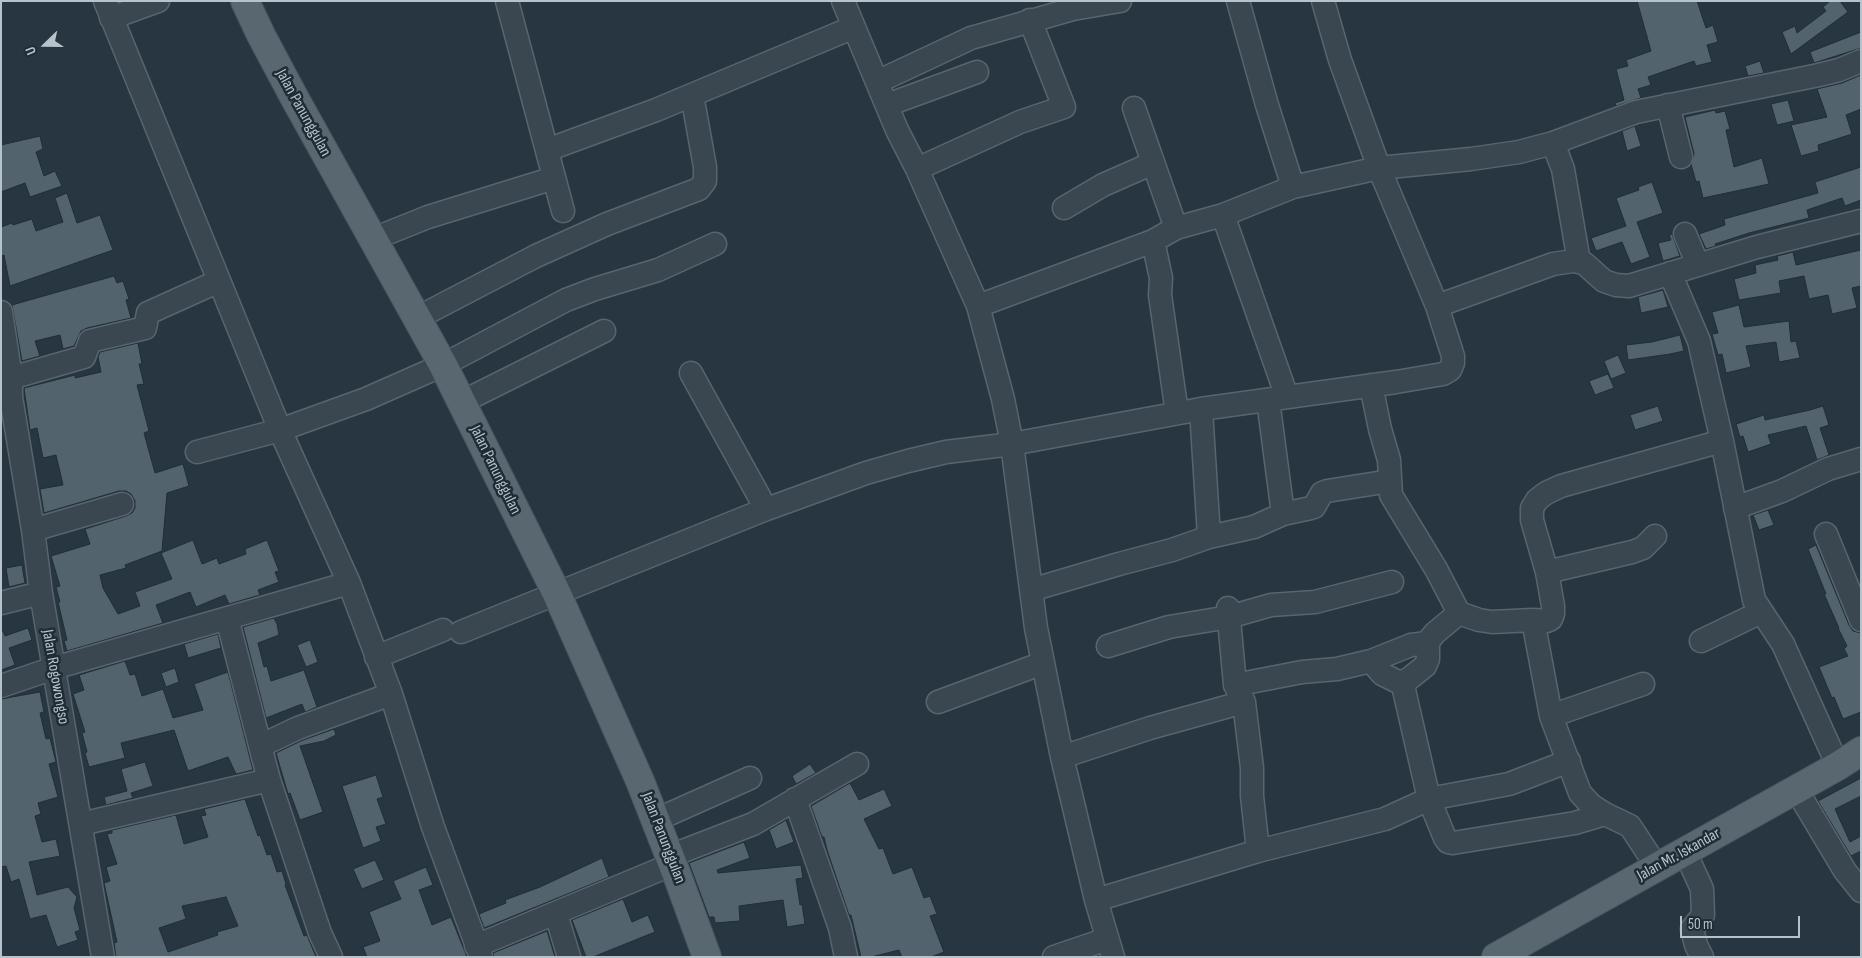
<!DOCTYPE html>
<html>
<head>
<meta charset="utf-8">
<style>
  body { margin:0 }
  #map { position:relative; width:1862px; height:958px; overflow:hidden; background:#273640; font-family:"Sofia Sans Condensed",sans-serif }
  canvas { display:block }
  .frame { position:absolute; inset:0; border:2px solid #b7c2ca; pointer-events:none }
  .north { position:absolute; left:20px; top:20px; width:50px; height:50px; -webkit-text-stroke:4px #1f2c35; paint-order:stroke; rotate:248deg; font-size:14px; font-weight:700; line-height:20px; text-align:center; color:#b7c2ca }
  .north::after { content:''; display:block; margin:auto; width:18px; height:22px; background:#b7c2ca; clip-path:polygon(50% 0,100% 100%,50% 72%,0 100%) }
  .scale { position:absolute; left:1680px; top:916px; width:120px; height:22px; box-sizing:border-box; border:2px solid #b7c2ca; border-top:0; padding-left:6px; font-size:15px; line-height:18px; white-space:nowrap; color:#b7c2ca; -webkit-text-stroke:4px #1f2c35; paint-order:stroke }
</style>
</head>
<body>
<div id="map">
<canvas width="1862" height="958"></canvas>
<div class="frame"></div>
<div class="north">U</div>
<div class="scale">50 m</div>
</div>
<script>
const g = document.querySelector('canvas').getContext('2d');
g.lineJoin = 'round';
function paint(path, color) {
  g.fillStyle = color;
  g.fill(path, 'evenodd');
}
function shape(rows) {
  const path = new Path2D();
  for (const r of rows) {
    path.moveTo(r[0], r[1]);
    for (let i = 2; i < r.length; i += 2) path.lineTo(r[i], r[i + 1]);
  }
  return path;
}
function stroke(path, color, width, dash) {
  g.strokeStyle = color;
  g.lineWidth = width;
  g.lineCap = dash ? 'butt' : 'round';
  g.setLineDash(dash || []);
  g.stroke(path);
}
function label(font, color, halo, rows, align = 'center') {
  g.font = font + ' "Sofia Sans Condensed",sans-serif';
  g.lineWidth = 5;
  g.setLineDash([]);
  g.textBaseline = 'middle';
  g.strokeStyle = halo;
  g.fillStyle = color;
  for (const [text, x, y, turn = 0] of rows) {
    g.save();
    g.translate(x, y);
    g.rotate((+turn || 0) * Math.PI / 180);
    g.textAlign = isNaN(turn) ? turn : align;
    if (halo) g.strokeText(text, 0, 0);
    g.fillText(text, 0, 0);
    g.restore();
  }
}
const building = shape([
  [1637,1,1697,1,1706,28,1713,25,1718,42,1707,45,1712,62,1696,66,1694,61,1648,77,1651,85,1638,89,1641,98,1616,106,1615,103,1624,100,1616,69,1628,66,1626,60,1651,51,1637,1],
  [1830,1,1840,1,1848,12,1791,54,1782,32,1795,26,1797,33,1826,11,1823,7,1830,1],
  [1861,32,1861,48,1814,63,1810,52,1861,32],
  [1760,61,1764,73,1748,76,1745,66,1760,61],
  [1861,75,1861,109,1846,115,1852,134,1818,145,1819,151,1801,156,1791,125,1827,117,1817,89,1842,83,1861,75],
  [1788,100,1794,121,1777,125,1771,104,1788,100],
  [1715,110,1716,113,1725,111,1730,129,1726,130,1734,167,1762,158,1769,184,1703,198,1699,181,1696,182,1691,164,1694,154,1685,117,1715,110],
  [1635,126,1641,146,1627,151,1622,131,1635,126],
  [40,136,43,149,36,152,44,176,55,171,62,186,30,197,25,183,1,192,1,145,40,136],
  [1861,167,1861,200,1845,206,1842,198,1807,210,1809,218,1749,233,1715,244,1716,246,1706,249,1699,234,1725,225,1724,219,1818,193,1815,182,1861,167],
  [1652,182,1663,213,1637,222,1650,257,1631,264,1622,242,1596,251,1591,238,1626,226,1616,198,1639,190,1638,187,1652,182],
  [67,193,77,223,100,215,113,250,10,286,4,255,1,256,1,227,12,223,13,225,32,219,36,231,63,222,55,198,67,193],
  [1672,234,1680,256,1663,261,1658,243,1671,240,1669,235,1672,234],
  [1861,250,1861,286,1852,288,1857,308,1832,314,1828,295,1809,299,1804,276,1779,281,1781,293,1739,300,1734,279,1756,273,1755,265,1778,260,1777,256,1793,252,1796,265,1861,250],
  [114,276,117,283,123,281,129,299,126,300,131,318,87,328,81,331,74,346,63,349,60,335,35,341,40,356,22,361,12,305,114,276],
  [1663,290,1668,307,1641,313,1638,297,1663,290],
  [1739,305,1744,327,1789,321,1791,342,1796,341,1800,358,1779,362,1776,342,1746,346,1751,367,1726,373,1722,354,1718,355,1712,334,1718,333,1712,312,1739,305],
  [1680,335,1684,351,1670,354,1628,360,1626,345,1652,342,1680,335],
  [138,343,142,364,139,364,144,384,137,385,149,431,144,433,155,473,183,464,189,486,167,493,162,551,125,565,126,568,100,575,103,588,118,614,140,606,135,592,172,579,161,553,193,540,202,564,217,558,219,564,246,554,245,549,267,540,279,571,275,572,279,582,258,590,260,595,229,604,225,595,196,607,190,592,156,605,163,623,67,651,64,641,67,640,58,602,60,602,56,587,60,586,51,556,90,544,85,529,126,516,132,513,135,508,135,501,131,494,126,491,119,491,44,513,40,489,63,485,56,455,43,458,37,428,30,430,24,388,75,375,75,378,101,372,98,357,100,352,138,343],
  [1618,355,1626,373,1611,379,1604,361,1618,355],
  [1608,374,1614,388,1595,395,1589,381,1608,374],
  [1658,406,1663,421,1635,430,1630,415,1658,406],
  [1823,406,1829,425,1820,428,1829,455,1817,460,1806,426,1768,435,1771,444,1748,452,1743,436,1740,437,1736,424,1764,415,1765,420,1810,410,1823,406],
  [1768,510,1774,525,1759,530,1753,515,1768,510],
  [1816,545,1849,625,1853,631,1861,633,1861,712,1843,719,1834,697,1832,698,1819,667,1848,656,1844,649,1847,646,1838,628,1839,628,1824,594,1826,594,1808,549,1816,545],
  [22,565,25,583,9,587,6,568,22,565],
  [274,618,277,624,279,635,258,643,264,667,267,666,271,681,304,670,317,707,305,712,302,704,266,718,243,627,274,618],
  [28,628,32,640,9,648,15,665,1,670,1,631,3,631,5,636,28,628],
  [218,634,221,648,188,658,184,644,218,634],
  [310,640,318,662,306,667,297,645,310,640],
  [125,661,130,675,135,674,142,696,163,689,173,718,203,710,194,684,228,672,253,770,236,774,228,757,188,771,174,730,121,743,125,758,89,767,85,753,87,752,82,733,85,732,73,694,84,690,79,675,125,661],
  [175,668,179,682,166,687,161,673,175,668],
  [40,692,44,712,40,713,46,739,50,738,56,762,49,764,58,797,38,803,41,814,35,816,42,842,56,839,60,856,29,862,37,895,68,887,77,897,74,908,80,930,75,932,78,940,57,947,46,915,30,919,19,879,11,882,6,866,1,867,1,699,40,692],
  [334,729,336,735,324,741,300,746,323,812,300,820,290,793,288,794,276,753,303,740,334,729],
  [145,762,153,786,131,793,133,798,106,805,104,797,127,791,121,769,145,762],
  [810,764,816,773,796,784,792,776,810,764],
  [376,775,383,797,377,799,386,824,376,827,381,841,363,848,342,786,376,775],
  [1861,778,1861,796,1835,809,1850,842,1861,836,1861,851,1851,856,1818,801,1861,778],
  [850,783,859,800,884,789,892,806,864,819,879,849,883,848,893,874,912,867,924,898,930,896,937,914,930,916,944,952,931,957,902,957,899,950,871,957,861,957,851,915,849,915,827,850,824,837,822,837,811,806,850,783],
  [245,799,258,836,260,835,267,855,271,854,277,872,282,871,286,884,285,885,304,936,307,935,316,957,116,957,114,943,117,942,104,883,110,881,106,867,117,864,107,834,112,833,112,830,176,815,184,844,208,837,201,816,206,815,204,809,245,799],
  [226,897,238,926,217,932,218,935,168,952,159,928,186,919,182,906,226,897],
  [786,820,794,842,776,849,769,830,786,820],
  [744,842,750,858,717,870,718,873,801,865,803,878,796,879,800,905,802,904,805,924,787,927,783,900,739,906,740,921,715,923,714,917,709,917,689,863,744,842],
  [602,858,609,877,484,928,479,914,506,903,505,900,540,887,602,858],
  [375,860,384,880,362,889,353,869,375,860],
  [426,867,433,885,419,890,432,925,451,917,467,957,367,957,363,947,380,941,369,912,401,899,393,881,426,867],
  [623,899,632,922,648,915,655,932,593,957,586,957,572,920,623,899],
  [547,931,555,957,494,957,493,953,547,931]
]);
const minor = shape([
  [105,1,280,430,349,583,391,694,433,827,481,957],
  [507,1,563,211],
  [843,1,897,130,917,169,978,306,1003,399,1012,444,1036,628,1062,757,1096,900,1113,957],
  [1238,1,1267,105,1293,187],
  [111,18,158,1],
  [877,82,971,38,1073,9,1120,1],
  [887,105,977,72],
  [1668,105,1681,157],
  [1134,108,1176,228],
  [1553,143,1563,169,1579,262],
  [547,150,656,110,854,27],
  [917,169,1020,122,1064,107,1030,20],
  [1064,208,1103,185,1153,163],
  [1223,215,1287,397],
  [1685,234,1698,265],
  [373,239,428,217,554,178],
  [1153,241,1161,278,1160,295,1177,413],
  [1670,273,1699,341,1722,441,1754,600,1783,644,1838,766],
  [978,306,1153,241,1176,228,1223,215,1293,187,1379,168,1471,159,1519,152,1553,143,1636,112,1819,75,1839,70,1861,61],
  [1437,306,1553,264,1573,261,1579,262,1585,264,1604,281,1616,285,1629,286,1757,247,1861,221],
  [1,312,11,378,11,397,33,530,41,593,103,957],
  [417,318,536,256,607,224,699,189,705,181,705,167,692,95],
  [691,373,760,498,764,510],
  [11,378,84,357,90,341,145,328,148,313,219,281],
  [1371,385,1380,429,1389,460,1391,495,1436,569,1459,613,1479,620,1492,622,1533,620],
  [1268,400,1283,514],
  [462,402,604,331],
  [1201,409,1209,537],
  [197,452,280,430,366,399,443,365,566,300,595,289,658,270,715,244],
  [1735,508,1782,491,1828,469,1861,459],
  [33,530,122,504],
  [1826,534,1861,620],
  [1547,572,1632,552,1643,548,1655,536],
  [1031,590,1119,564,1172,550,1209,537,1254,527,1283,514,1311,508,1314,507,1322,493,1327,491,1390,481],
  [1,603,41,593],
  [1228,608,1235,685,1244,702,1252,768,1252,796,1258,851],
  [227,618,269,780,320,933,331,957],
  [461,632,764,510,866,473,908,461,946,452,1012,444,1201,409,1396,382,1443,374,1450,370,1453,363,1453,356,1437,306,1379,168,1340,60,1323,1],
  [1701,641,1761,612],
  [1108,646,1169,627,1229,617,1271,605,1315,602,1392,582],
  [376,657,443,630],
  [1371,661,1382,674,1396,681,1405,682],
  [1235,685,1302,672,1337,669,1371,661,1411,645,1428,643],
  [1,686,54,668,349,583],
  [938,702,1043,663],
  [1551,716,1643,684],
  [260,746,298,728,391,694],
  [1062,757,1150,728,1244,702],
  [1569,761,1509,784,1429,799,1445,838,1448,842,1453,843,1575,823,1605,814],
  [1796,789,1845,871,1861,891],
  [795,799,840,928,846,957],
  [656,820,750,778],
  [81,824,269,780],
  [1685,852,1702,889,1703,915,1692,929,1696,945,1702,957],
  [670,856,753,824,857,764],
  [1657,867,1630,826,1605,814,1591,805,1580,793,1551,716,1533,620,1547,621,1551,619,1553,614,1553,606,1547,572,1532,520,1532,508,1537,500,1546,493,1561,486,1722,441],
  [1096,900,1258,851,1385,819,1429,799,1404,690,1405,682,1425,666,1428,659,1428,643,1430,639,1435,633,1459,613],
  [556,914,569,957],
  [476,946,673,864],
  [1054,957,1107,939]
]);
const major = shape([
  [245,1,261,35,294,97,443,365,557,594,640,781,677,875,707,957],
  [1496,957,1838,766,1861,751]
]);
const streetNames = [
  ["Jalan Panunggulan",303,113,61],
  ["Jalan Panunggulan",495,470,64],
  ["Jalan Rogowongso",55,677,80],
  ["Jalan Panunggulan",663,838,69],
  ["Jalan Mr. Iskandar",1679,855,-29]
];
paint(building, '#52636d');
stroke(building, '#212e37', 1);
stroke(minor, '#58656d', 25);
stroke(major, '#47535c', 30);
stroke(minor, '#3b4750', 22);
stroke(major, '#596770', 28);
label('16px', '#b7c2ca', '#1f2c35', streetNames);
</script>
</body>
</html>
